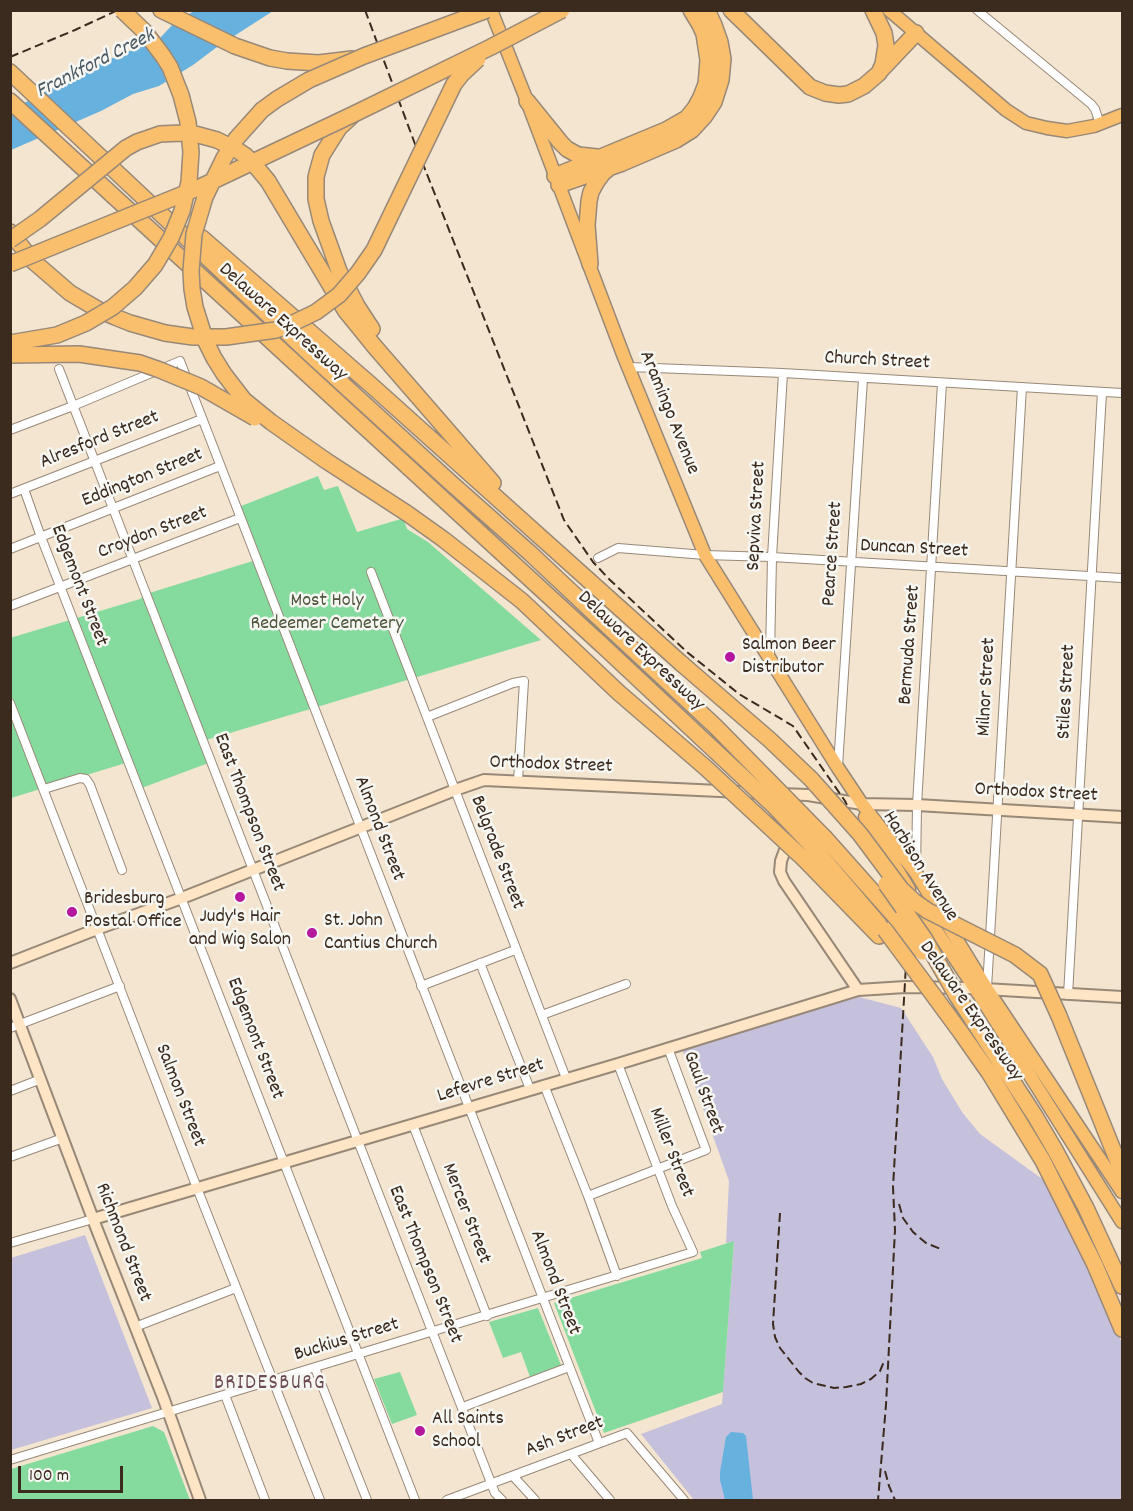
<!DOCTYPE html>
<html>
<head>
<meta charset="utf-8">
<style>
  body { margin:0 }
  #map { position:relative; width:1133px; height:1511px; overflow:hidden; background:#f4e5d1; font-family:Dekko,sans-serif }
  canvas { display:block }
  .frame { position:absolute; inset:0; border:12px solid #3b2a1e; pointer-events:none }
  .scale { position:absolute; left:18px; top:1466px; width:105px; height:27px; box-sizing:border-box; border:3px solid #3b2a1e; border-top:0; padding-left:8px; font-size:18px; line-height:21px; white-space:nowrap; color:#3b2a1e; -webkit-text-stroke:4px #f6f6f2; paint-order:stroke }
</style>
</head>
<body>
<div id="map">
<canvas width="1133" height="1511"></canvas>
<div class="frame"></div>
<div class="scale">100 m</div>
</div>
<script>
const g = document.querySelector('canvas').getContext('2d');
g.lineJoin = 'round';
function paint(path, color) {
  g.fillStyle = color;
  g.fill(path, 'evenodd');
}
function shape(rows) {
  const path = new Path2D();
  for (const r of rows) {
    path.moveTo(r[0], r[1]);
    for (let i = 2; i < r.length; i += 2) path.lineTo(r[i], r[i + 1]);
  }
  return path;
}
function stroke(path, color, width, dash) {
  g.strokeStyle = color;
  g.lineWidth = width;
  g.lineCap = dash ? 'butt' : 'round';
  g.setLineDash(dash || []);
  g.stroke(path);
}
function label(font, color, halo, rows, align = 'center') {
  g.font = font + ' Dekko,sans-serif';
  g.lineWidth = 5;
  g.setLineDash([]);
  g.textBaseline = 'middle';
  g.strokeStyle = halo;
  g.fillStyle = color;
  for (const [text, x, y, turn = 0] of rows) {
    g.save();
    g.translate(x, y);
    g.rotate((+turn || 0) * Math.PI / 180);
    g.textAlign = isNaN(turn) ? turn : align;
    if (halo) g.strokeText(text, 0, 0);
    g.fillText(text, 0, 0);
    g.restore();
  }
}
const industrial = shape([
  [859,997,901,1008,933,1057,942,1079,962,1112,980,1134,1045,1181,1063,1205,1122,1343,1122,1500,694,1500,641,1434,722,1404,734,1242,726,1243,729,1181,682,1049],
  [85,1235,152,1408,11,1450,11,1258]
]);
const green = shape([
  [318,476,324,490,338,486,357,532,401,519,404,521,407,529,428,542,541,640,203,741,211,762,139,789,129,762,11,798,10,638,140,599,146,594,256,560,236,508],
  [734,1241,723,1392,604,1433,554,1303,702,1258,700,1252],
  [538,1308,561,1365,530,1377,521,1352,503,1358,489,1322],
  [400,1372,417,1415,392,1424,374,1379],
  [153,1426,164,1432,190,1500,11,1500,11,1469]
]);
const water = shape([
  [194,11,273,11,217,47,193,65,159,86,133,94,101,111,11,150,11,110,96,65,160,38,174,23],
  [731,1432,743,1433,746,1436,753,1500,725,1500,720,1480,720,1472,726,1437]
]);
const street = shape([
  [977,10,1091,104,1095,109,1100,124],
  [629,367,783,373,1122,393],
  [59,369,358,1141,495,1493,502,1500],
  [10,430,73,406,180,361,599,1443],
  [24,489,41,537,415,1500],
  [10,494,202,419],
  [10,549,220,466],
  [598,558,618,548,705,555,772,557,1122,578],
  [371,572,566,1078],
  [10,606,240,518],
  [770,656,772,557,783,373],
  [10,703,197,1188,320,1500],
  [427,717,513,683,524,681,518,781],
  [838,766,863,379],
  [44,789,80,778,86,779,90,785,122,870],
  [916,873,917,805,942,383],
  [480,963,530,1089],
  [421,986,515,950],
  [987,988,1022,387],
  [1068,995,1102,392],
  [542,1015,626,984],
  [10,1028,120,986],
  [544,1085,588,1196,617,1276],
  [10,1091,41,1079],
  [413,1125,487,1316],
  [10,1157,63,1138],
  [588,1196,706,1150,668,1048],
  [10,1243,93,1219],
  [135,1327,236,1288],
  [315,1368,367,1500],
  [225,1395,265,1500],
  [463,1407,569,1367],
  [571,1454,610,1500],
  [10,1460,693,1252,672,1206,618,1064],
  [513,1476,535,1500],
  [447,1500,627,1433,684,1500]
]);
const secondary = shape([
  [780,794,808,795,862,804,917,805,1122,817],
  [789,839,781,861,780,872,784,881,858,990],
  [10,963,97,929,182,898,455,790,484,780,762,793],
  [10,999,96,1227,163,1397,200,1500],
  [93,1219,618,1064,858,990,905,987,968,988,1122,997]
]);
const primary = shape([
  [491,10,527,101,624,357,705,555,838,768,862,804,916,873,987,989,1122,1192],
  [889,10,1006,110,1026,123,1047,128,1067,131,1094,126,1122,115],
  [865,817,909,889],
  [921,908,980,996,1122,1222]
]);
const highway = shape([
  [161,10,235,46,270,58,287,61,319,63,352,59],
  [731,10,810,87,825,93,839,95,848,94,864,86,879,73,883,64,886,45,884,33,873,10],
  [881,70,916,33],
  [10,72,312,356,451,483,530,553,613,631],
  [10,101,602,645],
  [527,101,561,143,567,149,578,155,597,157],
  [352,116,339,128,322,155,316,177,316,199,321,221,339,271,357,306,372,329],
  [555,176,666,130,687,118,695,108,701,97,706,84,707,73,708,60,704,34,700,25,691,10],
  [268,181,345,310,375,347,493,483],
  [559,185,620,164,676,140,692,130,704,117,714,102,721,80,723,59,720,42,714,25,707,10],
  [10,232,33,261,70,293,99,310,115,317,130,323,165,333],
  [202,238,371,385,682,664],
  [590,264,587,225,589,201,591,192,597,181,603,173,609,168],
  [325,460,408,514,443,539,522,601,618,692],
  [825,838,898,920],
  [815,849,879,924],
  [804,859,879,936],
  [957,996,1035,1116,1055,1150,1086,1208,1122,1286],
  [937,1000,962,1034,990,1074,1043,1161,1095,1265,1122,1329],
  [1059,1016,1122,1172]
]);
const rail = shape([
  [365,10,415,144,564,520,593,562,610,580,687,652,739,694,793,726,845,801,851,814,890,872,901,900,906,932,906,965,893,1187,895,1230,886,1405,878,1500],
  [10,57,75,30,118,10],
  [899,1204,903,1218,913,1232,926,1243,943,1250],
  [780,1213,773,1324,775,1337,780,1348,799,1372,805,1378,813,1383,834,1388,846,1387,861,1384,871,1379,880,1371,885,1359],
  [885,1471,889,1486,895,1500]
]);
const highwayBridge = shape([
  [10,240,40,219,126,148,137,142,160,134,183,133,195,134,217,140,237,150,246,156,253,163,268,181],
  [10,264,198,188,354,114,491,47,562,10],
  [165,333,193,337,226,337,276,330,291,324,316,312,339,295,358,273,374,250,454,84,462,74,478,59],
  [10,343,57,335,86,323,113,307,135,288,155,265,171,238,182,211,189,182,191,152,188,122,181,95,170,67,163,56,145,32,122,10],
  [10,355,79,354,140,363,160,370,201,387,255,418],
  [325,460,271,422,244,400,224,374,214,358,206,342,195,307,192,289,191,271,194,234,205,197,224,158,236,139,262,110,277,99,309,80,364,56,487,10],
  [613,631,716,727,825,838],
  [602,645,775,807,815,849],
  [682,664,770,740,811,779,860,834,901,889,915,902,928,911,1015,955,1040,974,1059,1016],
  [618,692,706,768,804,859],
  [886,884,924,938,957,996],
  [898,920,922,952],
  [885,930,937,1000]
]);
const markers = [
  [730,657,6,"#b5179e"],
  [240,897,6,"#b5179e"],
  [72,912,6,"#b5179e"],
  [312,933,6,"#b5179e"],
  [420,1431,6,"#b5179e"]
];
const streetNames = [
  ["Delaware Expressway",282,323,42],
  ["Church Street",877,362,3],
  ["Aramingo Avenue",668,413,68],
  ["Alresford Street",100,441,-22],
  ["Eddington Street",143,479,-22],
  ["Sepviva Street",758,516,-87],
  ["Croydon Street",153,534,-21],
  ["Duncan Street",914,550,3],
  ["Pearce Street",834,554,-86],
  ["Edgemont Street",78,586,69],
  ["Bermuda Street",911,645,-86],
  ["Delaware Expressway",640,652,43],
  ["Milnor Street",988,687,-87],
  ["Stiles Street",1068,692,-87],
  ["Orthodox Street",551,766,2],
  ["Orthodox Street",1036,794,3],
  ["East Thompson Street",248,813,69],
  ["Almond Street",378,829,69],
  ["Belgrade Street",496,853,69],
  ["Harbison Avenue",919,867,58],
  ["Delaware Expressway",970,1012,55],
  ["Edgemont Street",254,1039,69],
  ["Lefevre Street",491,1082,-17],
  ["Gaul Street",702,1093,70],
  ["Salmon Street",179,1096,69],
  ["Miller Street",670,1153,69],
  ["Mercer Street",465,1214,69],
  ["Richmond Street",122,1243,69],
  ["East Thompson Street",424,1265,68],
  ["Almond Street",554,1283,69],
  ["Buckius Street",347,1341,-17],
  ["Ash Street",565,1438,-21]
];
const parkNames = [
  ["Most Holy",327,602],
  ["Redeemer Cemetery",327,625]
];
const poiNames = [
  ["Salmon Beer",742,646],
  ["Distributor",742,669],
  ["Bridesburg",84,900],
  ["Postal Office",84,923],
  ["Judy's Hair",240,918,"center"],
  ["and Wig Salon",240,941,"center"],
  ["St. John",324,922],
  ["Cantius Church",324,945],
  ["All Saints",432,1420],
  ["School",432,1443]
];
const waterNames = [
  ["Frankford Creek",96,65,-27]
];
const neighbourhoodNames = [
  ["BRIDESBURG",270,1385]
];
paint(industrial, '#c5c0db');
paint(green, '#85db9e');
paint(water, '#67b1df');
stroke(street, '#988878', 10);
stroke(secondary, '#988878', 14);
stroke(primary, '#988878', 15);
stroke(highway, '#988878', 18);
stroke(street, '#fff', 8);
stroke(secondary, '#fde5c5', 10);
stroke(primary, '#f9bf6d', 12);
stroke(highway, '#f9bf6d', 15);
stroke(rail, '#3b2a1e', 2, [9, 4.5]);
stroke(highwayBridge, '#988878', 18, []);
stroke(highwayBridge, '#f9bf6d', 15);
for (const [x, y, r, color] of markers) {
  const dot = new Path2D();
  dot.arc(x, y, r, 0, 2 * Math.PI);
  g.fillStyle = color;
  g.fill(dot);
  stroke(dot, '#f6f6f2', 2);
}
label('20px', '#3b2a1e', '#f6f6f2', streetNames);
label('20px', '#4e563e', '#f6f6f2', parkNames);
label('20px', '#3b2a1e', '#f6f6f2', poiNames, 'left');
label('italic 21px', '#4a5962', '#f6f6f2', waterNames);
g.letterSpacing = '1.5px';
label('21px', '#6e4d55', '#f6f6f2', neighbourhoodNames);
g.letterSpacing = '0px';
</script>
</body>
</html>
